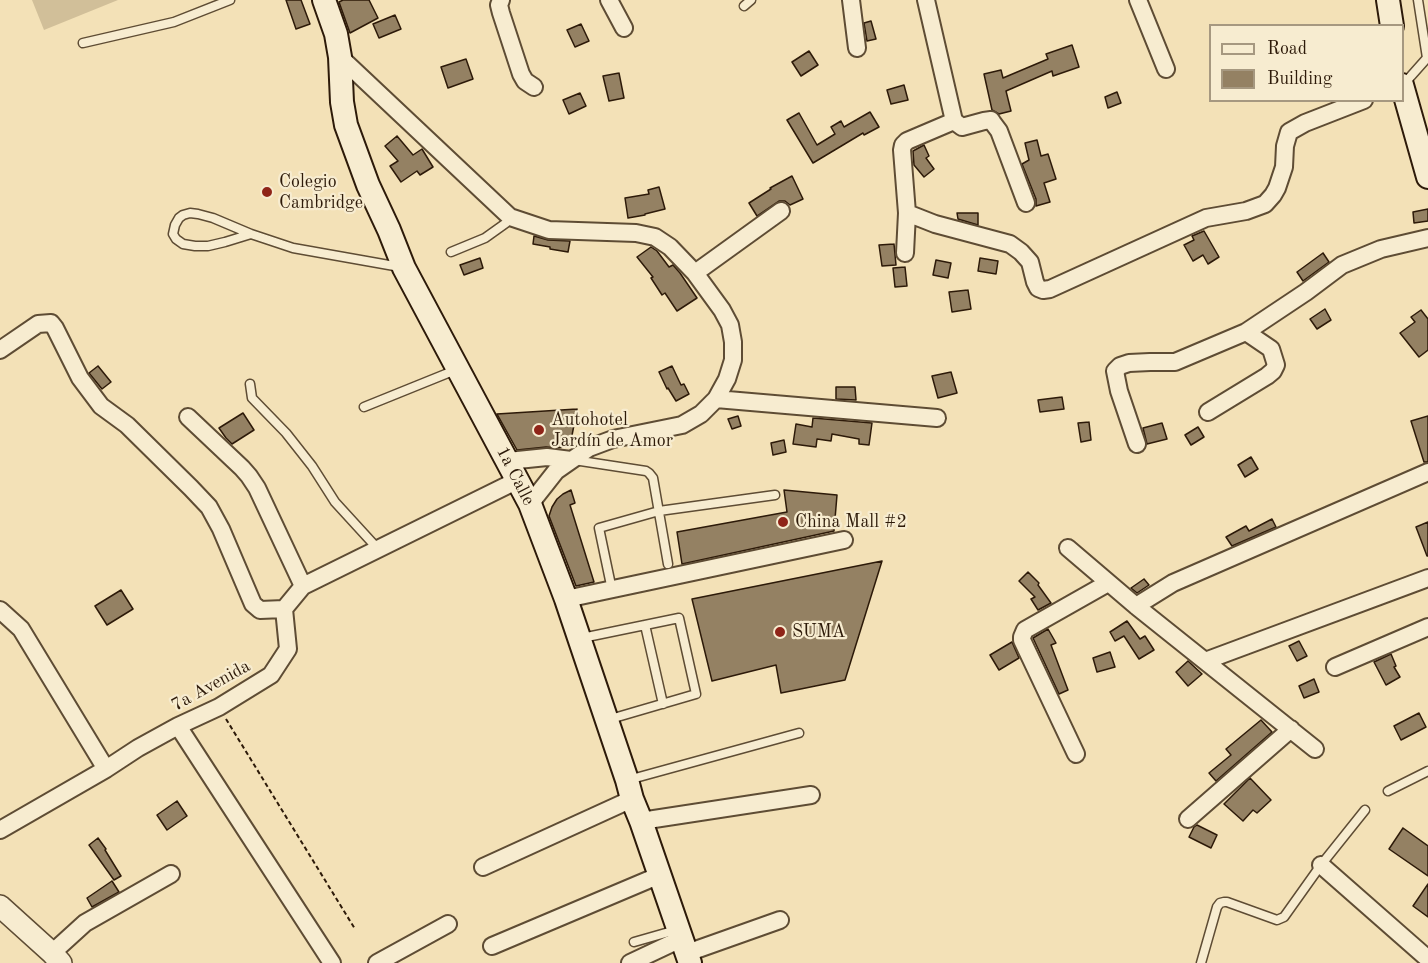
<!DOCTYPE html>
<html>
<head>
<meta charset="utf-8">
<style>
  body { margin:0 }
  #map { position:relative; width:1428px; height:963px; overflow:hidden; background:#f3e1b7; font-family:"Old Standard TT",serif }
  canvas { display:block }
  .legend { position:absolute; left:1209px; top:24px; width:195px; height:78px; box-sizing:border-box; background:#f7ecd0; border:2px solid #a69880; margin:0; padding:8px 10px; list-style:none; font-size:18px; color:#2d1a09 }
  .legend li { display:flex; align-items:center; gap:12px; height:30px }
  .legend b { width:30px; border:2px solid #a69880 }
</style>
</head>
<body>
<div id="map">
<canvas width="1428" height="963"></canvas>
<ul class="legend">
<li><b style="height:8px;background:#f7ecd0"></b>Road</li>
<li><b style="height:16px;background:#948163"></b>Building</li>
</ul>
</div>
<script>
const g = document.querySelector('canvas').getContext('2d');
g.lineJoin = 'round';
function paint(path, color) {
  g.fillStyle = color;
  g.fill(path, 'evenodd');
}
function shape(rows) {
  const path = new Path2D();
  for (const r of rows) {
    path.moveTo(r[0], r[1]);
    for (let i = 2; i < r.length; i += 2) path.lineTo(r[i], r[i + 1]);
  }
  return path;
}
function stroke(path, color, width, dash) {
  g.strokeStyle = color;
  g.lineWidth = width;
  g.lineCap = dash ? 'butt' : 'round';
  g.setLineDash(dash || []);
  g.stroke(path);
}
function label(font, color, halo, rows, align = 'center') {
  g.font = font + ' "Old Standard TT",serif';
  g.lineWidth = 4.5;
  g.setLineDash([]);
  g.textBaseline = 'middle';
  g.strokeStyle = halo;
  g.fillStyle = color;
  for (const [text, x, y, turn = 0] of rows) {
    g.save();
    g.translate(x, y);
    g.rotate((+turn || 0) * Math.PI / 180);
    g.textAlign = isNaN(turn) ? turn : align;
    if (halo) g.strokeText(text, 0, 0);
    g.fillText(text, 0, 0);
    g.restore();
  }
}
const green = shape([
  [32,0,118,0,44,30]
]);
const building = shape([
  [286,0,301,0,310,24,296,29,286,0],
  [343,0,369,0,378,18,350,33,339,2,343,0],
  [395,15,401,29,379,38,373,24,395,15],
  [871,21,876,39,867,41,864,23,871,21],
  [581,24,589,41,575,47,567,30,581,24],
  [1072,45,1079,67,1053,76,1052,71,1006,91,1011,111,999,114,992,110,984,74,1001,70,1003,78,1048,59,1046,54,1072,45],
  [809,51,818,65,801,76,792,62,809,51],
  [466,59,473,79,448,88,441,67,466,59],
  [619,73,624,98,609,101,603,76,619,73],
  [904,85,908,100,891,104,887,90,904,85],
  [1117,92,1121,103,1108,108,1105,97,1117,92],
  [580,93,586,106,569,114,563,100,580,93],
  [870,112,879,127,864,135,863,133,813,163,787,120,799,113,817,145,835,134,831,127,841,121,844,127,870,112],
  [397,136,413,155,422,149,433,167,420,175,417,171,401,182,390,166,398,161,385,146,397,136],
  [1037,140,1041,156,1048,154,1056,179,1044,183,1050,202,1036,206,1036,199,1022,164,1029,160,1025,143,1037,140],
  [924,145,929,156,926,158,934,169,924,177,914,165,913,151,924,145],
  [792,176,803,199,790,205,785,201,779,201,757,216,749,203,771,189,770,188,792,176],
  [659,187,665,209,645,214,645,215,628,218,625,198,649,194,648,190,659,187],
  [1428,209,1428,221,1414,223,1413,212,1428,209],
  [957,213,978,213,978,225,958,219,957,213],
  [1204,231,1219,257,1208,264,1203,255,1193,261,1184,245,1194,240,1192,236,1204,231],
  [534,236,548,240,570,241,568,252,550,249,550,247,533,244,534,236],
  [894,244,896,265,882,266,879,245,894,244],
  [651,247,657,251,669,267,673,265,680,273,697,298,677,311,665,293,662,295,651,278,653,277,637,257,651,247],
  [1323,253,1329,262,1303,281,1297,272,1323,253],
  [480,258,483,268,464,275,460,265,480,258],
  [980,258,998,261,996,274,978,271,980,258],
  [936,260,951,263,948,278,933,275,936,260],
  [905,267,907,286,895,287,893,268,905,267],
  [968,290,971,309,952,312,949,292,968,290],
  [1325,309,1331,320,1317,329,1310,319,1325,309],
  [1421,310,1428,319,1428,350,1419,357,1400,333,1415,322,1411,317,1421,310],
  [98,366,111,382,102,389,89,373,98,366],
  [672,366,681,385,684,384,689,394,676,401,668,388,667,389,659,372,672,366],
  [951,372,957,393,938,398,932,376,951,372],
  [836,387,855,387,856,400,836,399,836,387],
  [1062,397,1064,409,1040,412,1038,400,1062,397],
  [577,409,570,446,558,448,546,447,517,450,497,414,577,409],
  [243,413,254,430,232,444,226,438,219,428,243,413],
  [738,416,741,426,732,429,728,419,738,416],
  [1428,416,1428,462,1424,462,1411,421,1428,416],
  [813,418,872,423,869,445,859,444,859,439,832,434,831,441,817,439,816,447,793,444,796,424,812,427,813,418],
  [1089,422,1091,440,1081,442,1078,423,1089,422],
  [1162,423,1167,439,1147,444,1143,428,1162,423],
  [1198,427,1204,437,1191,445,1185,435,1198,427],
  [784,440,786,452,773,455,771,443,784,440],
  [1251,457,1258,469,1245,477,1238,465,1251,457],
  [571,490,575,503,570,505,594,582,576,586,549,516,552,507,557,499,563,494,571,490],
  [784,490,837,495,834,531,682,564,677,532,787,512,784,490],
  [1272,519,1276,527,1232,546,1226,537,1246,526,1249,531,1272,519],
  [1428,522,1428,556,1427,556,1416,527,1428,522],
  [882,561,845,680,781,693,776,665,712,681,692,599,882,561],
  [1028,572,1039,583,1038,585,1051,603,1038,610,1031,599,1035,597,1019,581,1028,572],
  [1144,579,1149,585,1137,593,1131,588,1144,579],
  [121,590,133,609,107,625,95,606,121,590],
  [1127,621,1140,639,1145,636,1154,650,1139,659,1124,636,1115,641,1110,632,1127,621],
  [1048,629,1056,643,1051,645,1068,690,1059,694,1033,638,1048,629],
  [1299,641,1307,656,1297,661,1289,646,1299,641],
  [1012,642,1019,658,999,670,990,655,1012,642],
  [1110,652,1115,667,1097,672,1093,658,1110,652],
  [1391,654,1396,666,1394,667,1400,677,1386,685,1374,662,1391,654],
  [1188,661,1202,674,1188,686,1176,672,1188,661],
  [1314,679,1319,692,1304,698,1299,686,1314,679],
  [1419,713,1426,727,1401,740,1394,726,1419,713],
  [1261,720,1272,732,1216,781,1209,773,1231,755,1226,749,1261,720],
  [1250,778,1271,800,1257,813,1253,810,1243,821,1224,804,1250,778],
  [177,801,187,816,167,830,157,815,177,801],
  [1197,825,1217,835,1211,848,1189,837,1194,827,1197,825],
  [1403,828,1428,846,1428,876,1389,849,1403,828],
  [98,838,106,849,105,850,121,876,114,880,89,845,98,838],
  [112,881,119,892,92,907,87,898,112,881],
  [1428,884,1428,917,1413,906,1428,884]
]);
const path = shape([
  [226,719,355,929]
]);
const service = shape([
  [744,6,751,0],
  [83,43,174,22,230,0],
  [1403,85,1427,58,1418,0],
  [251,234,225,242,208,246,195,246,183,244,176,239,173,234,175,225,179,218,183,215,190,213,198,214,213,218,251,234,293,248,400,267],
  [451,252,485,238,506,223,510,217],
  [250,384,252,398,286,433,312,466,335,502,378,549],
  [364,407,458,369],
  [574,460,646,471,649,473,653,478,668,564],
  [612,590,599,528,659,511,775,495],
  [645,625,663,704],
  [582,638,679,618,696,694,607,720],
  [628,780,799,733],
  [1388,791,1428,771],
  [634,942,676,930],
  [1201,963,1217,907,1220,903,1224,902,1227,902,1277,920,1284,917,1321,865,1365,810]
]);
const minor = shape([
  [501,0,499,5,501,13,521,74,525,81,534,87],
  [609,0,624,28],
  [851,0,857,48],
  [926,0,954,121,962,127,984,121,991,120,993,123,999,131,1026,203],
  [1138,0,1166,69],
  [340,57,510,217,549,230,636,233,655,237,670,247,695,273,722,310,730,325,733,342,733,360,727,379,716,399,701,414,682,425,613,439,589,448,556,471,530,504],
  [907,213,935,224,1010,244,1021,252,1030,262,1035,282,1038,288,1043,290,1050,289,1206,218,1246,211,1265,204,1273,195,1277,188,1284,167,1285,146,1289,132,1305,123,1364,100],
  [905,253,907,213,902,150,903,145,907,141,954,121],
  [695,273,781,211],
  [1246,332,1306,292,1342,265,1381,249,1428,238],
  [0,350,38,324,51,323,55,328,80,378,101,406,127,425,191,488,209,507,221,529,253,604,260,610,284,609],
  [716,399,937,418],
  [188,417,242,468,249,476,257,488,303,586],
  [1137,444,1119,391,1115,371,1120,366,1129,363,1150,362,1175,362,1246,332,1271,349,1276,365,1273,371,1267,376,1208,412],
  [508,461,547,457,571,460],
  [1068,548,1136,606,1315,749],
  [566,599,844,540],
  [1136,606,1173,583,1428,472],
  [0,610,21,629,106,769],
  [1205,661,1428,578],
  [1335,667,1428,627],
  [178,726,332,963],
  [1076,754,1022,640,1022,637,1025,630,1108,583],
  [1188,819,1291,729],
  [641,821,811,795],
  [0,830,106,769,138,748,178,726,219,707,271,675,288,649,284,609,303,586,518,480],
  [1321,865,1428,959],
  [483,867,632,799],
  [492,946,660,875],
  [52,953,85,923,171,874],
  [687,953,780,920],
  [377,963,448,924],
  [630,963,683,938]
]);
const tertiary = shape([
  [0,906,52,953,61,963]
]);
const secondary = shape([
  [324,0,336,34,340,57,342,102,346,125,368,185,389,230,404,268,530,504,566,599,627,780,632,799,641,821,690,963],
  [1388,0,1392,26],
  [1402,85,1428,177]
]);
const markers = [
  [267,192,6,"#8f2418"],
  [539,430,6,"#8f2418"],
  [783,522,6,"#8f2418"],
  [780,632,6,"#8f2418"]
];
const poiNames = [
  ["Colegio",279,182],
  ["Cambridge",279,203],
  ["Autohotel",551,420],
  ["Jardín de Amor",551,441],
  ["China Mall #2",795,522],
  ["SUMA",792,632]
];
const streetNames = [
  ["1a Calle",515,476,63],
  ["7a Avenida",211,686,-29]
];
paint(green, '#d1bf99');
paint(building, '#948163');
stroke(building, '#2d1a09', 1.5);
stroke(service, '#5e4c34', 11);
stroke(minor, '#5e4c34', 20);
stroke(tertiary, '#5e4c34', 24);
stroke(secondary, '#2d1a09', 26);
stroke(path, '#2d1a09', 2, [4.5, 3]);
stroke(service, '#f7ecd0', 8);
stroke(minor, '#f7ecd0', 16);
stroke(tertiary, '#f7ecd0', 21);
stroke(secondary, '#f7ecd0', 22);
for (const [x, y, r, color] of markers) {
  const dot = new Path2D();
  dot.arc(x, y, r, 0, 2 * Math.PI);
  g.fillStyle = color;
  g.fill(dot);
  stroke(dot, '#f7ecd0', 2);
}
label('18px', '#2d1a09', '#f7ecd0', poiNames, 'left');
label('18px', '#2d1a09', '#f7ecd0', streetNames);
</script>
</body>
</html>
